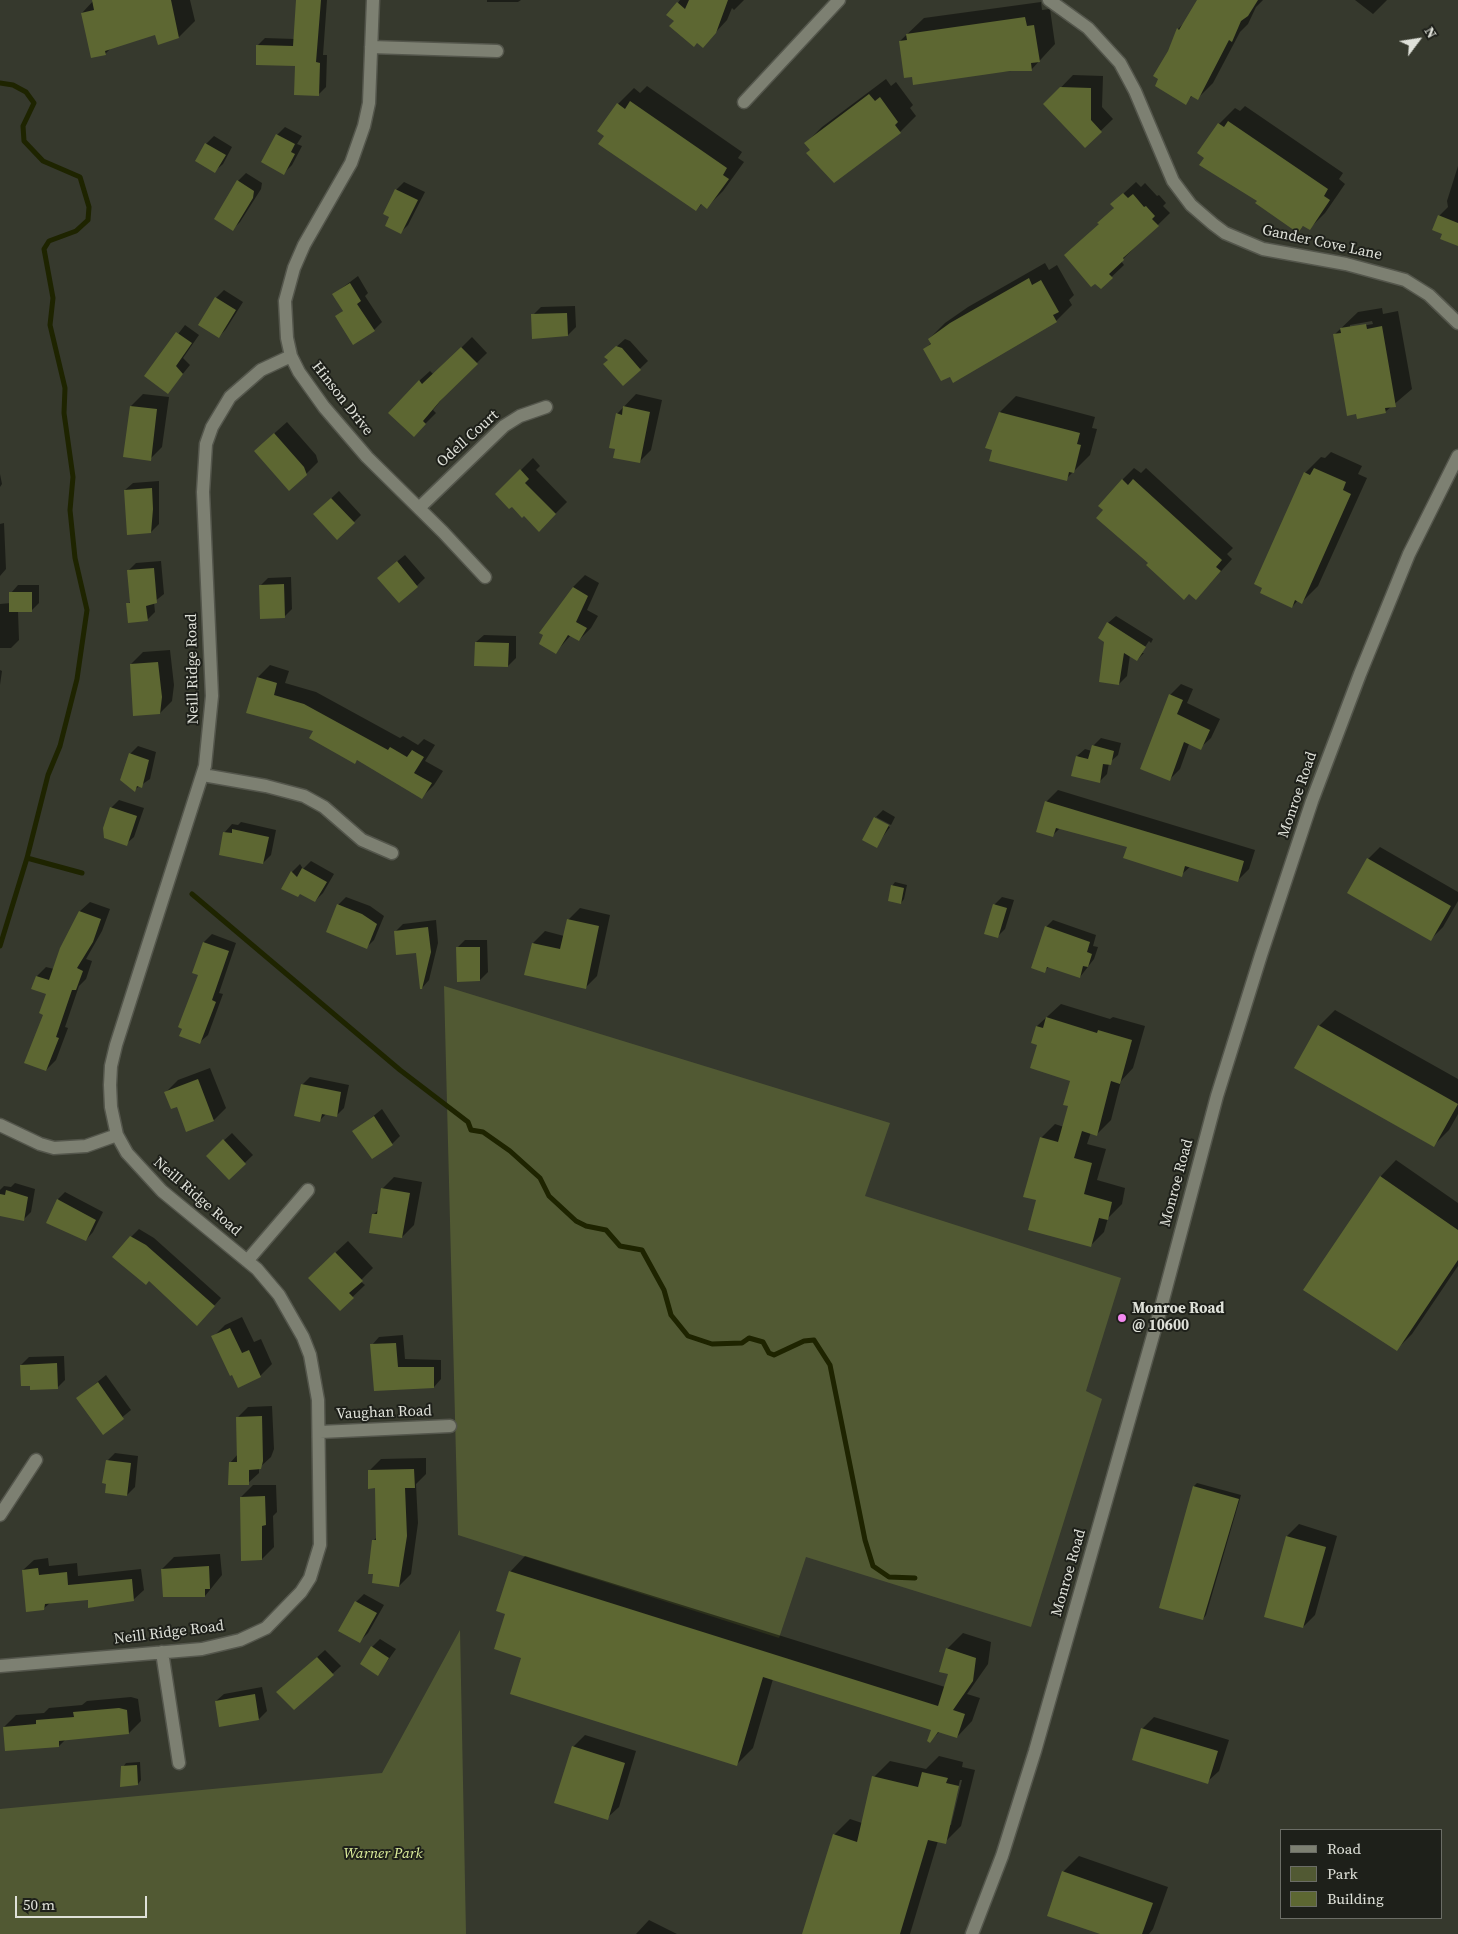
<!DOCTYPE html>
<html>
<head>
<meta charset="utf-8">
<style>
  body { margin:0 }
  #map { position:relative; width:1458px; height:1934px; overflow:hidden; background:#36392d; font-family:"Source Serif 4",serif }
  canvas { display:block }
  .legend { position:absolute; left:1280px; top:1829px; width:162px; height:90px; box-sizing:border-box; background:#1e201a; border:1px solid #6b6d66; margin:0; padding:6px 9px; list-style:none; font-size:15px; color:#dfe1d9 }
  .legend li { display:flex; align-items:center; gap:10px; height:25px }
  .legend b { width:25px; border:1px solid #6b6d66 }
  .north { position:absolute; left:1393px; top:15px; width:50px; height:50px; -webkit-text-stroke:4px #1e201a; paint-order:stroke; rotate:59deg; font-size:14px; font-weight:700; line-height:20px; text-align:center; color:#dfe1d9 }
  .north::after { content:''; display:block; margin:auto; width:18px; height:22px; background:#dfe1d9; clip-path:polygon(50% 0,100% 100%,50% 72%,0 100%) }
  .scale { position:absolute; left:15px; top:1896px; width:132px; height:22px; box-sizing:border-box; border:2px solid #dfe1d9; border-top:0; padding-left:6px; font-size:15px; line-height:18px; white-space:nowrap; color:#dfe1d9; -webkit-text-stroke:4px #1e201a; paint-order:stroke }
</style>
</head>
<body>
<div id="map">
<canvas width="1458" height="1934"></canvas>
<ul class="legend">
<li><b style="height:6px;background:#7d8072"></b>Road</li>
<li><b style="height:14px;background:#515933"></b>Park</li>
<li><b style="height:14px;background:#5d6732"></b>Building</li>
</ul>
<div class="north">N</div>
<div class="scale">50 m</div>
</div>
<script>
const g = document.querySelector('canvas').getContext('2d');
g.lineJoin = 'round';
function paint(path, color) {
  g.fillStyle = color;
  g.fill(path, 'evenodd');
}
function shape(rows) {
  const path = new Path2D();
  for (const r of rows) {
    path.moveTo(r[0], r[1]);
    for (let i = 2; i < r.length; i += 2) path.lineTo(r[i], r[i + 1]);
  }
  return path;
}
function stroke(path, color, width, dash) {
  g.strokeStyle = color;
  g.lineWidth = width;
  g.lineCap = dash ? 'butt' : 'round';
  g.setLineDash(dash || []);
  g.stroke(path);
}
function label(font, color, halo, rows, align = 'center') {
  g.font = font + ' "Source Serif 4",serif';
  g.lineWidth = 4;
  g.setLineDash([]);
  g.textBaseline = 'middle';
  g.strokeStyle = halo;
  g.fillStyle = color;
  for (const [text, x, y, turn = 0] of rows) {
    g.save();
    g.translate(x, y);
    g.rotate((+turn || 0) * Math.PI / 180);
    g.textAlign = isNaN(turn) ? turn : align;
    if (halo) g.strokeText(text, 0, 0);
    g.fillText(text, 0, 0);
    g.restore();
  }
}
const green = shape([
  [444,986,890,1123,865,1196,1121,1278,1086,1391,1102,1399,1031,1627,806,1557,779,1638,458,1535],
  [460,1630,466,1934,0,1934,0,1809,382,1773]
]);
const shadow = shape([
  [94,0,190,0,195,21,179,37,159,44,156,34,111,48,105,54,82,13],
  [297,0,327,0,323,55,327,55,326,87,318,95,297,65,257,46,265,38,295,39],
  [487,0,521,0,518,2,487,2],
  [680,0,744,0,734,10,732,8,727,20,703,46,676,21,678,3],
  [1199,0,1263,0,1256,7,1248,24,1240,32,1213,83,1197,99,1192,96,1185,103,1169,51,1178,29,1186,21],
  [1355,0,1387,0,1373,14],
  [1041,2,1042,10,1050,9,1055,44,1031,70,913,76,900,41,924,18],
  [1073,75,1103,76,1102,107,1113,119,1085,146,1045,104],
  [886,79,891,86,896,82,913,105,910,108,916,116,900,132,811,150,806,143,822,127],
  [647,86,742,152,738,158,744,162,723,191,707,207,702,204,696,210,605,135,618,104,634,88,640,93],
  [1245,106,1343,173,1339,179,1345,184,1325,213,1309,229,1304,225,1298,232,1219,124,1235,108,1240,111],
  [285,127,302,136,297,144,302,146,292,165,284,173,277,135],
  [214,136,232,147,223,164,215,171,206,144],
  [1458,166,1458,244,1444,233,1439,216,1448,207,1447,201],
  [246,173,262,183,261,189,240,222,233,229,238,181],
  [404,182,425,192,408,225,401,232,391,216,385,213,396,190],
  [1136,182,1141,187,1145,183,1157,196,1159,195,1166,203,1163,206,1170,213,1121,261,1124,265,1101,287,1100,224,1115,207,1112,204],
  [1045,263,1049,270,1057,265,1074,295,1069,300,1072,305,1056,321,925,349,931,343,929,339,945,323,968,307],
  [358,276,368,293,365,296,382,322,374,330,337,317,344,310,334,294],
  [224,290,243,302,226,329,219,337,216,298],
  [575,306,576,327,568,335,533,315,541,307],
  [1382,308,1383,314,1398,311,1412,389,1385,412,1334,335,1358,312],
  [1372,321,1373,324,1350,328,1350,325],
  [185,325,199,335,183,358,190,365,168,392,146,376],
  [472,337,487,353,449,390,433,410,436,413,414,435,419,381,430,371,434,375],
  [625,339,630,341,648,361,623,385,609,360,614,349],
  [143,394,169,397,162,447,150,459,131,406],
  [636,394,662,400,651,450,639,462,617,414],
  [1016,396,1095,417,1092,428,1097,429,1090,455,1066,479,1000,412],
  [287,422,316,455,318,462,306,474,268,439],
  [1331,452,1362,466,1358,474,1367,478,1318,586,1302,602,1298,600,1292,607,1305,473,1321,457,1325,458],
  [533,458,540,466,536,470,567,502,539,530,524,515,497,494],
  [1134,468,1141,473,1146,468,1233,548,1227,554,1232,559,1196,599,1150,563,1104,510,1122,480],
  [0,474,2,484,0,487],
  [159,481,159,524,151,532,125,490,133,483],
  [339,491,361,515,354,522,322,507],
  [4,523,6,569,0,576,0,524],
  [405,555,425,578,400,602,387,570],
  [161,561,164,594,154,602,155,612,147,620,128,604,131,601,128,571,136,563],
  [585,575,599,583,587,610,598,616,591,628,579,640,571,635,556,652,573,587],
  [291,577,292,609,284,617,260,586,268,578],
  [18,585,39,585,39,603,31,611,18,611,19,640,11,648,0,648,0,604,11,603,11,593],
  [1116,616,1153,639,1151,643,1149,641,1141,653,1144,653,1137,660,1130,655,1127,676,1119,684,1108,623],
  [484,635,516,636,516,658,508,666,476,642],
  [170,650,174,685,172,701,160,713,131,664,143,652],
  [270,665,289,671,285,683,316,692,400,738,403,736,418,745,424,739,435,745,425,761,443,771,434,785,422,797,358,759,355,762,315,730,247,712,258,677],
  [0,670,2,671,0,685],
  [1181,684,1193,689,1187,703,1220,719,1211,738,1200,748,1189,744,1180,769,1169,780,1170,695],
  [1101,738,1121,743,1118,755,1109,763,1107,774,1100,781,1077,756,1085,749,1092,751,1093,746],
  [138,746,156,752,150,779,134,790,130,754],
  [1058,790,1255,850,1249,869,1237,881,1191,866,1181,875,1128,846,1060,828,1053,835,1038,831,1047,801],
  [119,800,144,808,134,837,126,844,111,808],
  [883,810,895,817,891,825,876,817],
  [876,817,876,820,890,827,876,846,875,818],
  [241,822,276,830,271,855,263,863,220,854,225,832,232,824,238,825],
  [1380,847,1458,892,1458,901,1443,927,1431,939,1368,859],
  [311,861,334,874,323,893,315,901,300,893,283,888,292,872,300,864,303,869],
  [895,882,907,885,904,899,901,903,892,886],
  [346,897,370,906,384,916,374,940,366,948,338,905],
  [1002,897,1014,900,1005,929,997,937,986,933,995,904],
  [90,902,110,909,102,931,86,959,92,961,86,979,79,986,65,1027,68,1028,56,1060,46,1070,44,1014,47,993,37,976,46,967,54,969,80,911],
  [580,908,610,915,597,976,585,988,533,943,545,931,564,936,568,920],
  [436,920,438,943,429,980,422,988,417,951,395,932,403,924],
  [1053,920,1096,935,1093,946,1098,947,1094,959,1080,977,1049,967,1044,971,1046,927],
  [212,934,236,943,219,993,223,994,208,1035,200,1042,200,974,193,972,204,942],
  [465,940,487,940,488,972,480,980,457,948],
  [1061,1004,1110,1019,1113,1017,1145,1026,1133,1068,1121,1081,1111,1120,1097,1134,1091,1132,1087,1144,1106,1149,1097,1180,1125,1188,1122,1204,1108,1218,1104,1232,1090,1246,1038,1199,1041,1138,1055,1124,1064,1127,1070,1106,1071,1080,1039,1044,1037,1026],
  [1335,1010,1458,1079,1458,1114,1449,1130,1433,1146,1296,1068,1319,1026],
  [210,1068,226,1108,214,1120,178,1106,166,1092,178,1080],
  [310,1077,349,1085,344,1108,336,1116,326,1114,320,1120,302,1085],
  [382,1109,400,1136,392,1144,354,1132],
  [232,1133,253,1155,229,1178,207,1156],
  [1396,1160,1458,1203,1458,1266,1412,1334,1396,1350,1381,1176],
  [394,1177,422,1182,414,1225,402,1237,373,1215,379,1209,382,1189],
  [15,1183,35,1189,31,1212,23,1220,0,1215,0,1190,4,1186,11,1187],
  [65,1192,103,1212,93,1232,86,1240,58,1199],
  [139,1229,154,1238,221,1298,205,1316,131,1237],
  [348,1241,373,1268,360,1281,365,1285,340,1309,321,1266],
  [242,1317,254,1342,261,1339,272,1364,260,1376,213,1337,225,1325],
  [403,1335,405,1359,441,1360,441,1379,434,1387,375,1389,372,1345,379,1337],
  [64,1356,65,1380,57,1388,31,1384,21,1365,29,1357],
  [106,1375,131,1410,103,1433,78,1398],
  [272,1406,274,1449,271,1457,259,1468,259,1473,248,1483,230,1463,238,1454,237,1418,248,1407],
  [115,1453,138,1456,135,1487,127,1495,108,1460],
  [426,1458,426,1474,416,1484,418,1523,411,1574,399,1586,374,1540,377,1537,376,1487,369,1471,381,1459],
  [1197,1483,1241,1495,1206,1615,1203,1619,1160,1607,1194,1486],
  [253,1485,276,1485,277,1512,273,1516,274,1547,262,1559,241,1497],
  [1299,1524,1337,1536,1315,1615,1303,1627,1287,1536],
  [220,1554,222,1575,205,1596,162,1569,174,1557],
  [525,1556,945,1687,950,1674,947,1649,963,1633,991,1642,988,1664,967,1694,980,1698,972,1721,957,1737,940,1731,930,1741,932,1729,773,1679,753,1748,737,1764,522,1657,507,1613,510,1572],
  [48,1558,49,1566,77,1563,78,1576,141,1569,144,1590,133,1600,89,1599,50,1603,43,1609,23,1570,34,1560],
  [364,1594,384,1605,368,1633,360,1641,356,1602],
  [380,1639,396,1649,378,1674,372,1647],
  [325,1650,341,1666,294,1709,286,1685],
  [262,1687,267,1711,259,1719,216,1701,224,1694],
  [131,1697,138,1699,141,1721,129,1733,66,1739,59,1746,4,1727,16,1715,44,1713,49,1708,82,1705,87,1701],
  [1154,1717,1229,1740,1219,1771,1207,1782,1142,1729],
  [585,1735,636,1751,619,1807,607,1818,573,1747],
  [939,1756,963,1762,962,1767,975,1770,961,1826,945,1842,938,1841,910,1934,804,1934,834,1835,850,1819,862,1823,874,1777,890,1761,926,1769],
  [960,1780,962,1780,951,1825,949,1825],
  [140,1762,141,1780,138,1784,123,1767,126,1763],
  [1079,1856,1168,1887,1153,1929,1149,1934,1104,1934,1063,1872],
  [649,1920,677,1934,636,1934]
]);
const stream = shape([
  [0,83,13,85,26,92,34,103,23,126,24,141,43,161,80,177,89,207,88,220,76,231,49,241,44,249,53,298,50,325,65,388,64,413,73,477,70,510,75,558,87,610,77,679,60,746,48,775,27,858,0,946],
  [27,858,82,873],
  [192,894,400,1070,468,1122,471,1130,483,1132,510,1151,540,1178,549,1196,576,1221,586,1226,606,1230,620,1246,642,1250,664,1290,671,1315,688,1336,712,1344,742,1343,749,1338,763,1342,769,1353,774,1355,804,1341,814,1340,830,1365,865,1540,873,1566,889,1577,915,1578]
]);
const building = shape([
  [92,0,171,0,179,38,158,45,155,35,105,51,106,55,91,58,81,13,94,10],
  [296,0,321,0,316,62,320,63,319,96,294,95,295,66,256,65,256,45,293,46],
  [689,0,728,0,716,33,703,48,697,43,694,47,669,26,674,21,666,15,677,2,685,9],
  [1197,0,1258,0,1248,16,1241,21,1232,42,1229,40,1198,100,1191,96,1186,105,1155,86,1158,79,1153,76,1168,51,1177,28,1179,30],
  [1025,17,1027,26,1034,25,1040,62,1031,63,1032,71,1010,71,913,85,912,77,904,78,899,41,907,40,906,34],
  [1060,87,1091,88,1091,120,1102,132,1085,148,1043,104],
  [869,94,875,101,880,97,898,122,895,125,901,133,834,183,806,153,810,150,804,143],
  [630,101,727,168,723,175,729,179,707,209,701,204,696,211,598,144,604,136,597,131,617,103,625,109],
  [1228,121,1328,189,1324,196,1330,200,1310,230,1303,226,1298,233,1255,203,1257,201,1199,165,1204,158,1197,153,1218,123,1224,127],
  [276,134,295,144,291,152,295,154,284,175,261,162],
  [205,143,226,155,215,173,195,161],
  [237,180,254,191,253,198,233,231,214,219],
  [395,189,418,200,401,234,385,226,389,217,383,214],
  [1123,193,1128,198,1133,194,1144,207,1146,206,1155,216,1152,219,1159,226,1123,258,1124,260,1109,274,1113,278,1101,289,1095,284,1091,287,1064,255,1099,224,1097,223,1114,208,1110,204],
  [1438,215,1458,223,1458,246,1440,239,1442,234,1432,230],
  [1029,278,1032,285,1041,280,1059,312,1053,315,1057,322,953,383,950,377,941,381,923,349,931,344,928,339,950,323],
  [350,283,361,301,357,304,375,331,353,345,335,316,343,311,332,294],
  [215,297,236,310,219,338,198,325],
  [567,313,568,336,532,339,531,314],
  [1366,324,1367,329,1382,326,1396,407,1385,408,1386,413,1357,419,1356,414,1347,416,1333,334,1341,333,1340,328],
  [176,332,192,343,176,366,183,374,168,394,144,376],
  [616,346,622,348,641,370,623,386,603,364,608,360,604,357],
  [461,347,478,364,440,401,423,421,426,424,414,437,388,413,419,380,422,384],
  [130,406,157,409,151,461,123,457],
  [623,406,650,412,640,463,613,458,615,449,609,448,616,413,622,415],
  [999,412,1080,433,1077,444,1081,445,1074,473,1069,472,1067,481,989,461,992,450,985,448],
  [274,433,304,467,307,475,289,491,254,451],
  [1314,468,1346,482,1343,490,1351,494,1302,604,1295,600,1292,608,1260,593,1262,588,1254,584,1304,472,1310,475],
  [520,469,529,479,525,483,556,514,539,532,524,516,522,518,512,507,509,509,495,494],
  [1122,479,1128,485,1133,479,1222,560,1216,567,1221,571,1196,600,1189,594,1184,600,1146,565,1148,563,1096,518,1103,510,1098,506],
  [152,488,153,509,151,533,127,535,124,490],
  [331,498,355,523,337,540,313,514],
  [397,561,418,587,399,603,377,578],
  [154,568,157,603,146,606,148,621,128,623,126,603,130,603,127,570],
  [284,584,285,618,260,619,259,585],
  [573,587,588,596,576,622,587,628,579,641,568,635,556,654,539,644,543,635,539,633],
  [9,592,32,592,32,612,9,612],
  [1107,622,1146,647,1137,661,1124,653,1119,685,1099,682,1104,642,1098,638],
  [475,642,509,643,508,667,474,666],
  [158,662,162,697,160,714,133,716,130,664],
  [257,677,277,683,274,695,304,704,388,750,390,747,407,757,412,750,424,757,414,773,432,783,422,799,357,760,355,764,309,738,313,731,246,713],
  [1169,694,1183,700,1177,714,1210,730,1201,750,1184,742,1170,781,1140,769],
  [1092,745,1114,751,1111,765,1103,764,1100,783,1071,776,1076,756,1088,759],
  [129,753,149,760,142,788,137,786,135,792,120,780],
  [1045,801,1244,861,1238,882,1185,866,1182,877,1123,858,1127,847,1056,828,1053,837,1036,832],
  [110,807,137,816,127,846,104,838,103,828],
  [874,817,889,825,877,848,862,840],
  [232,829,269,837,263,864,219,855,223,832,232,833],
  [1367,858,1451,906,1431,941,1347,893],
  [302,868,327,882,315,902,300,894,298,897,281,889,291,871,297,877],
  [891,885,904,888,901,904,888,901],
  [337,904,362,914,377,924,367,949,326,932],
  [993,904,1007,908,998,938,984,934],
  [79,911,101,919,93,942,77,968,83,971,76,990,72,990,56,1037,59,1038,46,1071,24,1063,43,1015,39,1013,46,994,31,989,36,976,49,980,60,948],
  [567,919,599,926,586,989,524,975,532,943,560,949],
  [1045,926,1090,942,1087,952,1092,954,1088,967,1083,966,1080,978,1047,967,1045,973,1031,968],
  [428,927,431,952,422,989,420,989,416,953,396,955,394,931],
  [203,942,229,951,212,1000,216,1002,200,1044,179,1036,182,1029,178,1027,198,975,192,973],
  [456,947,480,947,480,981,457,982],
  [1046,1017,1097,1033,1098,1030,1132,1040,1120,1084,1111,1081,1097,1136,1082,1131,1074,1158,1092,1163,1084,1194,1112,1202,1108,1220,1099,1218,1091,1247,1028,1230,1036,1200,1023,1197,1040,1137,1058,1142,1068,1106,1063,1105,1070,1081,1030,1068,1037,1045,1031,1043,1036,1026,1043,1028],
  [1318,1025,1458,1104,1434,1147,1294,1068],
  [198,1079,214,1121,186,1132,177,1107,171,1109,164,1092],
  [301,1084,341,1092,337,1117,322,1114,320,1122,294,1116],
  [374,1116,393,1145,372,1159,352,1131],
  [223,1139,246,1164,229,1180,206,1156],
  [1380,1176,1458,1230,1458,1260,1397,1351,1303,1290],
  [381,1188,410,1193,402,1238,369,1233,372,1214,377,1214],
  [6,1190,28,1197,24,1221,0,1216,0,1194,5,1195],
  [57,1199,96,1220,86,1241,46,1223],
  [130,1236,146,1245,215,1306,197,1326,149,1281,146,1285,112,1257],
  [335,1252,363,1281,349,1293,354,1298,340,1311,308,1278],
  [230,1328,242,1353,249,1350,261,1377,238,1388,232,1375,230,1376,211,1336],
  [396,1343,398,1367,434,1367,434,1388,374,1391,370,1344],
  [57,1363,58,1389,30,1390,30,1386,21,1386,20,1365],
  [98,1382,124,1419,103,1435,76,1398],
  [262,1416,263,1461,261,1469,249,1470,249,1485,228,1485,229,1462,237,1462,236,1417],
  [106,1460,131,1463,127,1496,105,1493,106,1484,102,1483],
  [414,1469,415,1488,405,1488,407,1536,399,1587,372,1583,373,1574,368,1574,372,1540,376,1540,375,1488,368,1489,368,1470],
  [1193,1486,1239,1499,1203,1620,1159,1608],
  [265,1496,266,1525,262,1526,262,1560,241,1561,240,1497],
  [1286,1536,1326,1547,1303,1628,1264,1617],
  [209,1566,210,1589,205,1589,205,1597,163,1597,161,1569],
  [38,1568,39,1575,67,1572,68,1585,132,1579,134,1601,88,1608,88,1600,45,1604,44,1610,26,1612,22,1570],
  [509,1571,938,1706,948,1674,939,1672,946,1648,976,1658,973,1681,953,1710,965,1714,957,1738,938,1732,930,1743,927,1741,931,1730,763,1677,737,1766,510,1694,521,1658,494,1649,505,1614,496,1611],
  [355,1601,377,1613,360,1643,338,1631],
  [371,1646,389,1658,378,1676,360,1664],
  [317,1657,334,1675,294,1710,276,1692],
  [255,1694,259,1720,219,1727,215,1701],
  [119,1708,127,1710,129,1734,59,1741,59,1747,5,1751,3,1727,36,1724,36,1720,74,1717,73,1712],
  [1141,1728,1218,1751,1208,1784,1132,1760],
  [572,1746,625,1763,608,1820,554,1803],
  [137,1765,138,1785,120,1787,121,1766],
  [922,1772,948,1778,946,1783,959,1786,946,1844,928,1840,900,1934,802,1934,833,1834,857,1842,872,1776,918,1787],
  [1062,1871,1153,1903,1142,1934,1100,1934,1047,1916]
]);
const street = shape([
  [373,0,369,103,364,126,351,163,304,245,294,268,285,301,287,338,291,356,299,372,324,407,367,457,443,532,485,577],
  [1049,0,1088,28,1120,63,1135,91,1173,181,1191,205,1213,224,1225,233,1263,249,1346,264,1405,280,1429,295,1458,323],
  [371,47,497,51],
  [744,102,839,0],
  [419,508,504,426,520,416,546,407],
  [203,775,266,786,304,796,324,807,362,840,392,853],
  [0,1125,40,1144,54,1148,86,1146,117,1135],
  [247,1261,308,1190],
  [320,1432,450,1426],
  [0,1515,36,1460],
  [162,1652,179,1763],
  [0,1666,202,1649,240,1640,266,1628,301,1592,310,1578,320,1545,318,1400,310,1355,303,1337,279,1295,257,1269,162,1191,127,1153,117,1135,111,1107,110,1085,111,1066,116,1045,205,766,212,696,203,492,206,444,212,427,230,397,261,370,291,356]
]);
const secondary = shape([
  [972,1934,1002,1856,1035,1751,1160,1311,1217,1096,1261,955,1312,801,1360,674,1409,554,1458,456]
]);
const markers = [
  [1122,1318,5,"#f489f0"]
];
const streetNames = [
  ["Gander Cove Lane",1322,243,12],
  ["Hinson Drive",342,399,52],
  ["Odell Court",468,439,-42],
  ["Neill Ridge Road",193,669,-91],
  ["Monroe Road",1298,795,-71],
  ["Monroe Road",1177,1183,-75],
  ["Neill Ridge Road",197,1197,41],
  ["Vaughan Road",384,1413,-2],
  ["Monroe Road",1069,1573,-74],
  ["Neill Ridge Road",169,1633,-7]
];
const poiNames = [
  ["Monroe Road",1132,1309],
  ["@ 10600",1132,1326]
];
const parkNames = [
  ["Warner Park",383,1854]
];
paint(green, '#515933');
paint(shadow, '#0007');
stroke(stream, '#1e2400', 5);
paint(building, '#5d6732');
stroke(street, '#54564c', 15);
stroke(secondary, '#54564c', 15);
stroke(street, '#7d8072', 12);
stroke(secondary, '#7d8072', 12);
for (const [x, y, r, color] of markers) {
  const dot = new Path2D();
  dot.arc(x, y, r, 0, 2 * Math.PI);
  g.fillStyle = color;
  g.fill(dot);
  stroke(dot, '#1e201a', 2);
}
label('15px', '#dfe1d9', '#1e201a', streetNames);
label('bold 15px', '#dfe1d9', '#1e201a', poiNames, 'left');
label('italic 15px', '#ddee9c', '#1e201a', parkNames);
</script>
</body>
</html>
